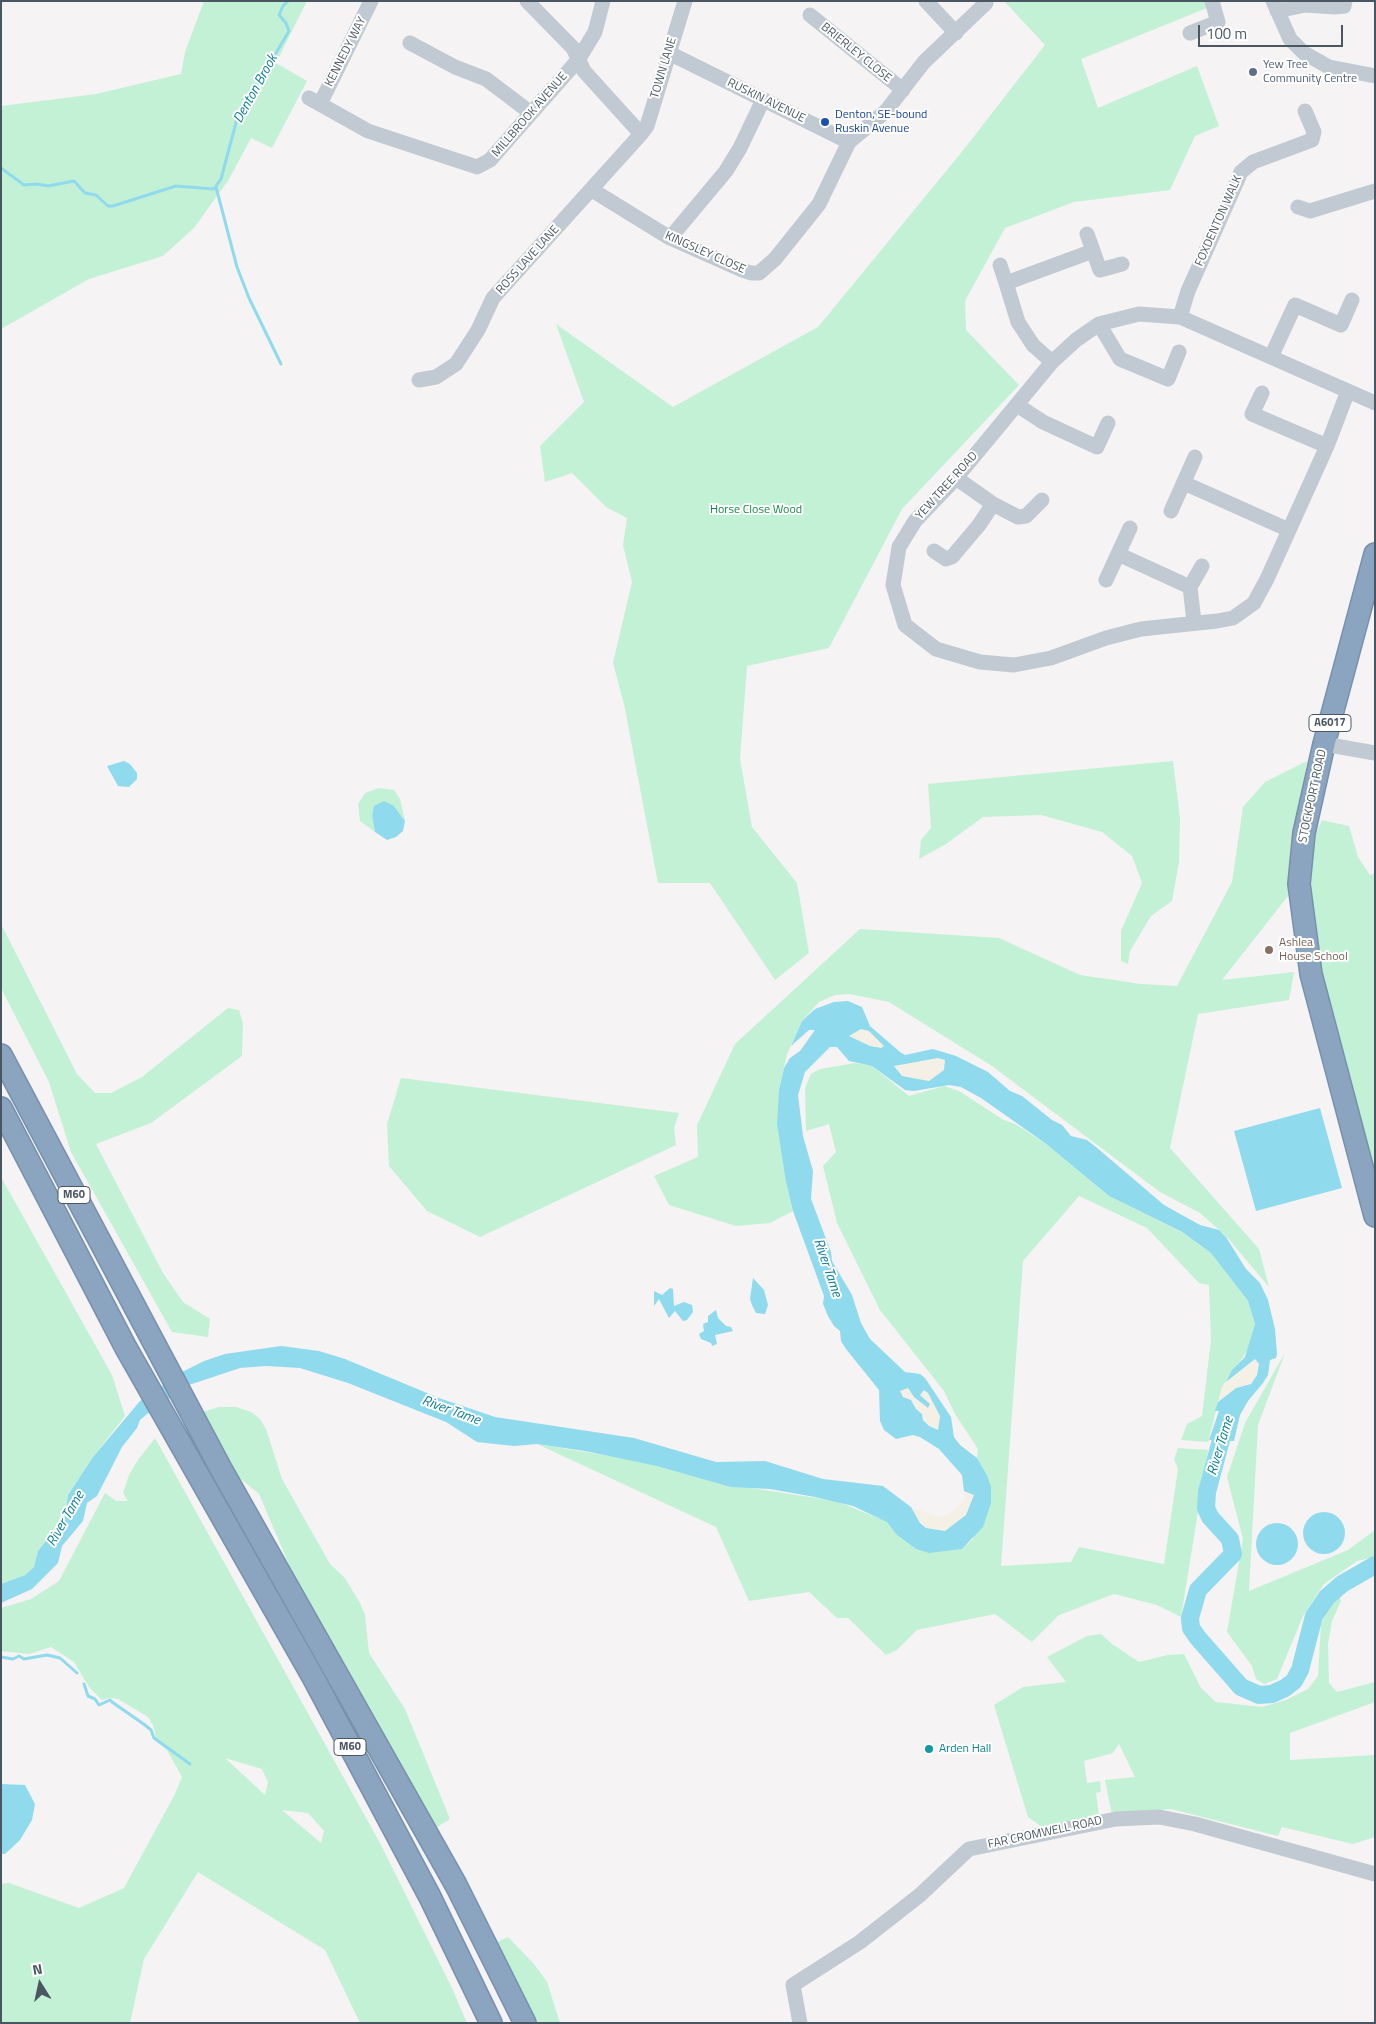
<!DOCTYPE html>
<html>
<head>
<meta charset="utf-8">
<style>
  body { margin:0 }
  #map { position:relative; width:1376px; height:2024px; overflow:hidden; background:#f5f3f3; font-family:"Titillium Web",sans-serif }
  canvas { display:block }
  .frame { position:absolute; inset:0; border:2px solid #4a5661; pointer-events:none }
  .north { position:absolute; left:15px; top:1959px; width:50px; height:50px; -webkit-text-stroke:4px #fff; paint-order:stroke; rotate:350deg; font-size:14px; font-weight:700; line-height:20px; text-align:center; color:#4a5661 }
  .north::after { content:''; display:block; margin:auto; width:18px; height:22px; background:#4a5661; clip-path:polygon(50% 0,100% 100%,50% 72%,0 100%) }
  .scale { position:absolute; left:1198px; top:25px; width:145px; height:22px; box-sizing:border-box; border:2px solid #4a5661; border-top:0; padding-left:6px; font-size:15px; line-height:18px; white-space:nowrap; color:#4a5661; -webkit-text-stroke:4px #fff; paint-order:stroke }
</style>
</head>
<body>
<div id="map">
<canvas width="1376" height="2024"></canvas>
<div class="frame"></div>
<div class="north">N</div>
<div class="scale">100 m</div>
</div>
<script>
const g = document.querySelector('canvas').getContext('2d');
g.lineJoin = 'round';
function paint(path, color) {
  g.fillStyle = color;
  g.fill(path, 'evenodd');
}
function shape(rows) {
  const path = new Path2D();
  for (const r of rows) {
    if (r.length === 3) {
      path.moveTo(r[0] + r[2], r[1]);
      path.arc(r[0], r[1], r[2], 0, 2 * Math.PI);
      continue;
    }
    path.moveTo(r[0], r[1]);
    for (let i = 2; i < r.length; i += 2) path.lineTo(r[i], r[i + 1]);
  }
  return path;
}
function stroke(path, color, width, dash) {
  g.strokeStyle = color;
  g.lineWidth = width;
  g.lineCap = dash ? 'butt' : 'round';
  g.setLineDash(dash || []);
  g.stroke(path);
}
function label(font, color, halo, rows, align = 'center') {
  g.font = font + ' "Titillium Web",sans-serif';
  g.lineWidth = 4;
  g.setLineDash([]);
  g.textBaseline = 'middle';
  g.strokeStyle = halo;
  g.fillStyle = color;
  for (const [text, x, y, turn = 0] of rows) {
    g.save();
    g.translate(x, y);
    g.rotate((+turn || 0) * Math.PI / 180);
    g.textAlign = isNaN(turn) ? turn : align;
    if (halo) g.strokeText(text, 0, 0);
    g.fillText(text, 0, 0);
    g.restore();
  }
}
const green = shape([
  [204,1,307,1,276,63,307,81,272,148,251,138,228,181,219,193,194,228,163,256,89,279,1,329,1,106,96,94,181,74,185,52],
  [1004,1,1205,1,1207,8,1081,59,1098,108,1197,66,1219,126,1195,136,1170,190,1074,202,1005,228,965,301,966,330,1019,385,902,509,829,648,747,666,740,759,752,827,797,883,809,953,775,980,710,883,658,883,624,704,613,663,632,582,623,545,627,518,606,507,572,473,545,482,540,446,584,402,556,324,673,407,818,327,961,153,1045,45],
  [1173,761,1180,818,1179,862,1172,901,1151,916,1130,951,1128,964,1121,961,1121,931,1142,883,1132,856,1102,832,1041,815,983,817,946,844,919,859,921,840,931,828,928,784],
  [1307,761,1292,849,1288,896,1222,980,1294,972,1289,1000,1198,1014,1170,1148,1259,1249,1269,1287,1227,1237,1200,1213,1160,1192,992,1066,889,1002,849,994,835,995,819,1002,802,1021,787,1054,779,1090,786,1182,793,1211,770,1223,736,1226,669,1205,654,1176,698,1157,697,1125,735,1044,860,929,999,938,1080,975,1141,984,1177,986,1232,882,1243,807,1265,782],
  [379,788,394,790,400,799,405,821,394,806,372,816,375,832,360,821,358,804,365,793],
  [1322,820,1349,826,1358,857,1370,875,1375,873,1375,1170,1309,927,1309,903,1315,835],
  [1,924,77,1074,95,1093,111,1093,142,1077,228,1008,239,1010,243,1024,242,1056,151,1123,96,1144,163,1273,183,1302,210,1319,208,1337,172,1332,71,1152,49,1082,1,988],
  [855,1063,872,1066,909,1096,944,1086,959,1091,1002,1119,1017,1125,1045,1143,1109,1196,1183,1233,1211,1253,1248,1301,1255,1324,1248,1350,1222,1387,1208,1442,1181,1440,1187,1424,1202,1416,1211,1340,1209,1285,1199,1283,1147,1228,1079,1196,1023,1261,1001,1566,1071,1562,1079,1547,1164,1564,1178,1469,1174,1459,1178,1448,1208,1450,1181,1617,1157,1605,1114,1594,1059,1615,1032,1642,995,1614,917,1630,897,1650,886,1655,848,1618,837,1618,809,1592,749,1601,716,1527,537,1444,635,1460,751,1488,836,1501,888,1522,897,1535,916,1549,929,1552,962,1549,973,1539,987,1475,977,1458,978,1449,955,1414,944,1391,880,1310,837,1223,823,1166,836,1152,829,1124,806,1131,805,1088,811,1074,820,1069],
  [401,1078,679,1113,674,1128,676,1145,480,1237,427,1211,389,1166,387,1124],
  [1,1177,112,1375,125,1416,93,1457,68,1495,65,1517,38,1551,34,1567,25,1575,1,1584],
  [1285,1353,1258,1425,1249,1591,1348,1550,1375,1530,1375,1557,1357,1561,1324,1584,1303,1616,1277,1679,1264,1684,1256,1679,1252,1666,1227,1632,1243,1539,1227,1477,1245,1423],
  [219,1407,236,1407,251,1412,260,1419,266,1429,282,1479,330,1564,345,1578,360,1603,365,1615,369,1653,405,1709,450,1819,436,1828,298,1586,259,1494,237,1476,202,1412],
  [155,1438,380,1843,452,1988,467,2023,360,2023,325,1950,198,1872,144,1959,130,2023,1,2023,1,1884,9,1883,79,1908,124,1888,175,1794,182,1777,167,1750,157,1742,153,1725,148,1717,118,1699,110,1698,102,1700,89,1687,74,1662,51,1647,29,1654,1,1651,1,1608,31,1599,59,1581,105,1493,116,1501,128,1501,123,1493,129,1475,138,1460],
  [225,1758,262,1769,268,1782,265,1795],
  [282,1810,308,1813,324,1831,321,1843],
  [1339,1595,1341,1601,1332,1621,1328,1644,1329,1683,1337,1692,1375,1682,1375,1702,1290,1733,1290,1760,1375,1755,1375,1837,1353,1844,1282,1827,1278,1836,1171,1809,1112,1815,1105,1780,1135,1777,1119,1744,1113,1753,1084,1761,1087,1783,1100,1781,1101,1792,1096,1793,1099,1816,1042,1827,1028,1817,994,1705,1023,1687,1066,1682,1047,1657,1087,1636,1101,1634,1112,1644,1139,1662,1168,1655,1184,1654,1201,1688,1216,1702,1262,1707,1286,1700,1308,1689,1318,1676,1321,1624,1331,1603],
  [508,1937,534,1964,547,1982,560,2023,534,2023,495,1943]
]);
const sand = shape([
  [861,1029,869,1031,884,1043,884,1046,881,1049,870,1046,849,1036],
  [938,1058,945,1060,944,1070,929,1081,902,1076,894,1065],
  [1255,1359,1259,1364,1254,1381,1236,1388,1218,1402,1222,1387],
  [907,1388,914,1397,923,1404,930,1404,919,1395,920,1392,925,1390,928,1393,940,1416,938,1431,929,1426,911,1400,903,1397,900,1391],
  [964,1491,974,1495,972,1503,966,1515,945,1532,927,1528,914,1514,911,1507,938,1517,949,1515,965,1499]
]);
const water = shape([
  [124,761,130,764,137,773,137,779,129,787,118,786,107,766],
  [384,801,394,806,405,821,403,831,396,837,387,840,375,832,372,816,374,806],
  [848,1001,862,1007,870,1026,900,1052,905,1055,933,1049,956,1056,988,1072,1010,1091,1022,1096,1052,1120,1062,1125,1071,1136,1087,1140,1096,1147,1164,1205,1200,1225,1219,1230,1226,1237,1246,1269,1260,1283,1268,1300,1275,1329,1277,1354,1276,1358,1270,1360,1268,1375,1263,1383,1248,1401,1240,1415,1234,1441,1209,1440,1219,1411,1215,1411,1218,1402,1236,1388,1251,1384,1257,1375,1259,1364,1255,1359,1226,1382,1232,1370,1245,1357,1255,1324,1248,1301,1211,1253,1182,1232,1109,1196,1045,1143,981,1098,961,1087,949,1085,914,1091,905,1090,872,1066,849,1061,837,1047,830,1047,805,1072,798,1095,803,1136,813,1171,811,1199,831,1252,832,1261,852,1295,861,1323,870,1339,905,1372,920,1374,925,1378,951,1417,954,1437,960,1445,977,1458,987,1475,991,1487,991,1503,983,1527,962,1549,929,1553,916,1549,897,1535,887,1522,853,1506,815,1497,770,1489,731,1487,657,1466,585,1451,537,1444,514,1446,477,1442,446,1422,348,1383,300,1368,266,1366,240,1368,189,1385,147,1414,140,1420,137,1428,122,1447,97,1496,87,1503,83,1521,62,1546,58,1563,32,1589,1,1603,1,1584,25,1575,34,1567,38,1551,65,1517,68,1495,93,1457,140,1401,182,1372,204,1361,225,1354,281,1346,319,1351,345,1359,439,1398,495,1417,634,1438,716,1462,765,1461,823,1479,883,1486,911,1507,920,1523,926,1528,945,1531,966,1515,974,1495,964,1491,962,1475,939,1449,920,1437,913,1435,896,1439,884,1430,880,1421,879,1390,846,1349,841,1341,840,1331,834,1326,828,1316,823,1304,824,1296,793,1211,786,1182,777,1124,779,1090,784,1068,790,1058,800,1051,815,1030,809,1030,791,1046,802,1021,815,1009,834,1002],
  [861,1029,869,1031,884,1046,881,1048,870,1046,849,1036],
  [938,1058,945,1060,944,1070,929,1081,902,1076,894,1066],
  [908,1388,914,1397,928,1408,930,1404,920,1395,924,1390,928,1393,940,1416,938,1430,929,1426,923,1420,922,1414,916,1409,911,1400,903,1397,900,1391],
  [1320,1108,1342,1188,1256,1211,1234,1131],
  [753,1278,764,1290,768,1305,765,1314,756,1313,752,1305,750,1299],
  [670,1288,673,1289,674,1306,684,1302,692,1305,693,1312,687,1320,683,1321,675,1311,669,1318,659,1299,654,1306,654,1291,662,1295],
  [716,1310,718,1318,726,1326,731,1327,733,1331,715,1335,717,1344,712,1346,711,1343,701,1339,699,1334,704,1331,703,1324,708,1322,708,1316],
  [1324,1533,21],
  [1277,1544,21],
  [1,1784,25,1785,35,1804,32,1820,20,1840,5,1854,1,1854]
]);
const stream = shape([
  [1,168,24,185,37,184,48,186,74,181,85,193,96,195,108,206,113,206,176,186,214,189,221,179,237,119,289,31,286,23,279,15,283,6,288,1],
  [216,187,237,267,249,298,281,364],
  [1,1657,13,1659,19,1656,24,1659,47,1655,60,1658,77,1673],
  [84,1684,88,1696,95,1699,99,1705,110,1700,112,1702,145,1725,151,1730,154,1738,190,1764]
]);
const river = shape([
  [1227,1418,1207,1492,1206,1508,1210,1517,1230,1539,1233,1554,1198,1590,1190,1618,1191,1628,1198,1638,1241,1687,1259,1695,1272,1694,1285,1688,1294,1681,1300,1670,1314,1616,1327,1597,1342,1584,1375,1565]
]);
const minor = shape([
  [527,1,573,48,584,71,641,134],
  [926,1,956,33],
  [1273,1,1290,39,1304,53,1329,67,1375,76],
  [1277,11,1305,5,1335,7,1344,6,1345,1],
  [810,15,903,90],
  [1190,33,1218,22,1212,1],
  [410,43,455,67,486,79,531,113],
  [669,53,849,142,886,111,924,62,986,3],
  [309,98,368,131,477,167,490,160,578,60,595,32,603,1],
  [320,104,371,1],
  [592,190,670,238,742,270,751,273,759,273,775,259,819,204,849,142],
  [1298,207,1310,211,1375,191],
  [1087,234,1100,270,1122,264],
  [670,238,726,171,740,148,763,100],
  [1000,265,1006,283],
  [1180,317,1188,291,1241,172,1253,162,1312,140,1314,132,1305,111],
  [1099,324,1120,359,1168,379,1179,352],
  [1271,357,1295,305,1341,325,1352,300],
  [1052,362,1033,345,1018,322,1006,283,1093,251],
  [419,380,436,377,456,364,478,330,493,298,641,134,647,126,685,1],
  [1348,391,1327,446,1267,579,1254,603,1233,618,1217,621,1141,629,1106,638,1051,658,1014,665,980,662,936,649,905,625,893,585,899,547,915,521,956,478,1052,362,1076,340,1099,324,1139,314,1180,317,1375,403],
  [1262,393,1252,414,1327,446],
  [1017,405,1043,422,1097,447,1108,423],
  [956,478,993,504,1018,517,1026,516,1042,500],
  [1184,483,1289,530],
  [1171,511,1195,457],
  [934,551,946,559,952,557,979,525,993,504],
  [1118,554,1190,587,1194,622],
  [1106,580,1130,528],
  [1190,587,1202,566],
  [1324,744,1375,753],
  [800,2023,793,1985,860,1942,920,1895,969,1849,1116,1819,1159,1817,1195,1824,1375,1874]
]);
const highway = shape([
  [1375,554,1324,744,1304,833,1299,884,1311,974,1375,1216],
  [1,1055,221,1469,456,1885,525,2023],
  [1,1108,126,1348,313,1677,430,1897,491,2023]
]);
const markers = [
  [1253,72,5,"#5c6f8a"],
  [825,122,5,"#1a4fb4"],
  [1269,950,5,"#8d6e63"],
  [929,1749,5,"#0f9aa8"]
];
const shields = [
  [1330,723,42],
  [74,1195,32],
  [350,1747,32]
];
const shieldNames = [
  ["A6017",1330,723],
  ["M60",74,1195],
  ["M60",350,1747]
];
const streetNames = [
  ["KENNEDY WAY",346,52,-63],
  ["BRIERLEY CLOSE",856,53,39],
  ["TOWN LANE",664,68,-73],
  ["RUSKIN AVENUE",766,101,26],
  ["MILLBROOK AVENUE",530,115,-49],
  ["FOXDENTON WALK",1219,221,-66],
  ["KINGSLEY CLOSE",705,253,24],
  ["ROSS LAVE LANE",528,260,-48],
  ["YEW TREE ROAD",947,486,-48],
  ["STOCKPORT ROAD",1313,796,-78],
  ["FAR CROMWELL ROAD",1045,1833,-12]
];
const serviceNames = [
  ["Yew Tree",1263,65],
  ["Community Centre",1263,79]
];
const transitNames = [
  ["Denton, SE-bound",835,115],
  ["Ruskin Avenue",835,129]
];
const parkNames = [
  ["Horse Close Wood",756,510]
];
const educationNames = [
  ["Ashlea",1279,943],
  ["House School",1279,957]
];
const cultureNames = [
  ["Arden Hall",939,1749]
];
const waterNames = [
  ["Denton Brook",256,89,-61],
  ["River Tame",827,1268,71],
  ["River Tame",451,1411,20],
  ["River Tame",1221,1446,-73],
  ["River Tame",66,1519,-60]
];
paint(green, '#c3f1d5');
paint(sand, '#f5f0e5');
paint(water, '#90daee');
stroke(stream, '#90daee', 3);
stroke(river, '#90daee', 18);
stroke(highway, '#7690ad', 24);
stroke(minor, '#c1cad2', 15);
stroke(highway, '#8ba5c1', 21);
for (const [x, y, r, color] of markers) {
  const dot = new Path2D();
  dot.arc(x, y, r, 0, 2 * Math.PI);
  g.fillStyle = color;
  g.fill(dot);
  stroke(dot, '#fff', 2);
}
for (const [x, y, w] of shields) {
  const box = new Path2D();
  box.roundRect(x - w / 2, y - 8.5, w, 17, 4);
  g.fillStyle = '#fff';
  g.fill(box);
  stroke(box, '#4a5661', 1);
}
label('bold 11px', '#4a5661', null, shieldNames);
label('12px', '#4a5661', '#fff', streetNames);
label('12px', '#4e5e75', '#fff', serviceNames, 'left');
label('12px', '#164399', '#fff', transitNames, 'left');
label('12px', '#17864f', '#fff', parkNames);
label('12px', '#785e54', '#fff', educationNames, 'left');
label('12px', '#0d838f', '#fff', cultureNames, 'left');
label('italic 14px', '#0c7c9b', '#fff', waterNames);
</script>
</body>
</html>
